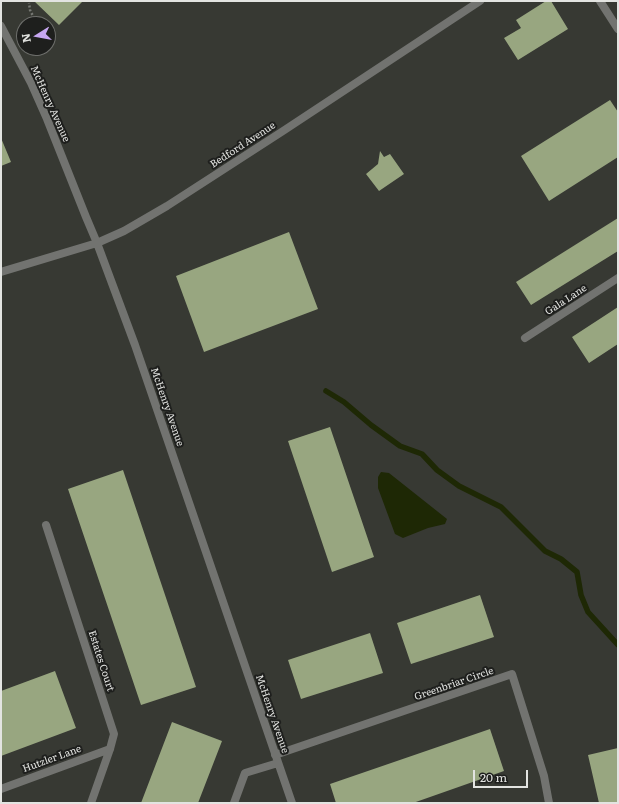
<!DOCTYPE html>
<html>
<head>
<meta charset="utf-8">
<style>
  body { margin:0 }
  #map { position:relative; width:619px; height:804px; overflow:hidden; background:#373933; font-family:Literata,serif }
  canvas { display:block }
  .frame { position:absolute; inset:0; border:2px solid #e3e4e1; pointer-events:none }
  .north { position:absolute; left:16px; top:16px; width:40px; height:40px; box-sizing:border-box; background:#1e1f1d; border:1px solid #6d6e6b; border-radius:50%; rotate:259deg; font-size:11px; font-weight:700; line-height:16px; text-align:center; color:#e3e4e1 }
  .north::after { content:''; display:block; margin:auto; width:14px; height:18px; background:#c6a6f0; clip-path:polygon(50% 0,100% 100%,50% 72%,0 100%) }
  .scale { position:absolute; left:473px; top:770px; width:55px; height:18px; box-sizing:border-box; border:2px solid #e3e4e1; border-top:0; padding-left:5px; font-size:12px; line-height:14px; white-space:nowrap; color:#e3e4e1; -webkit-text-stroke:3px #1e1f1d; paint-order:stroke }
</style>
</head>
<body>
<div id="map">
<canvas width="619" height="804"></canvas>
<div class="frame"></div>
<div class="north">N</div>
<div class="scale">20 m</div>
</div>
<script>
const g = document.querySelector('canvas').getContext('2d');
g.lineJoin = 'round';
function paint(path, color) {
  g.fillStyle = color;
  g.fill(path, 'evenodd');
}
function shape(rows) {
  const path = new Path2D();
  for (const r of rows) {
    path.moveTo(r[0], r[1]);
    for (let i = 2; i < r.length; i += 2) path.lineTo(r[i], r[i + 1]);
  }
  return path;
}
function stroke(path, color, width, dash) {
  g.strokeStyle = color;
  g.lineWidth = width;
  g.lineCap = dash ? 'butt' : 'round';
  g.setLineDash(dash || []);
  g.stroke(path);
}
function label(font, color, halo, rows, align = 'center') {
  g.font = font + ' Literata,serif';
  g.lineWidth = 4;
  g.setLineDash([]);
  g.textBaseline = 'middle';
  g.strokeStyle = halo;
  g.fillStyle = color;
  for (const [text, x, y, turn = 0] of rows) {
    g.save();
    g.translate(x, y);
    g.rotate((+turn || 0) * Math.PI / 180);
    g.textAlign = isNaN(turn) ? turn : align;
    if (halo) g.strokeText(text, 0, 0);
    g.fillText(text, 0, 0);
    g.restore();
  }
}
const water = shape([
  [381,472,389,473,447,519,445,524,428,528,403,538,395,534,378,488,378,477]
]);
const stream = shape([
  [326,391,344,402,371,425,400,446,422,454,437,470,459,486,501,507,545,551,561,559,577,572,581,595,588,612,618,645]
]);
const building = shape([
  [34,1,83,1,59,25],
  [546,1,551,1,568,29,518,60,504,38,521,28,516,20],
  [610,100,618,112,618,157,549,201,521,156],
  [1,138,11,162,1,166],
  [380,151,384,157,390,154,404,174,379,191,366,174,378,164],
  [618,218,618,251,531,305,516,282],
  [289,232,318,309,204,352,176,276],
  [618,307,618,344,589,363,572,337],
  [330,427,374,557,332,572,288,441],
  [123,470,196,687,141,705,68,489],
  [480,595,494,637,411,664,397,623],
  [370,633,383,673,301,699,288,660],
  [55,671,76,728,1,756,1,691],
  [172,722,222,741,198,803,141,803],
  [490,729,504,771,413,803,336,803,330,784],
  [618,748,618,803,599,803,588,755]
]);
const path = shape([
  [28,24,34,18,30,10,29,3],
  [21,30,24,28]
]);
const minor = shape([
  [600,1,618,29],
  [1,26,31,83,47,119,86,217,97,243,135,345,292,803],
  [1,272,97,243,124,231,167,206,283,131,480,1],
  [525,338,618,278],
  [46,525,114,734,110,749,91,803],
  [275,755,512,674,544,776,549,803],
  [1,789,110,749],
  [234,803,245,773,278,763]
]);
const streetNames = [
  ["McHenry Avenue",50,104,66],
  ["Bedford Avenue",243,145,-33],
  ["Gala Lane",566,300,-33],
  ["McHenry Avenue",167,407,71],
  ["Estates Court",101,661,72],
  ["Greenbriar Circle",454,684,-19],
  ["McHenry Avenue",272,714,71],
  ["Hutzler Lane",52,759,-20]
];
paint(water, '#1e2805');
stroke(stream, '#1e2805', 5.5);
paint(building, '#98a680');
stroke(path, '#787a75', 2.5, [2, 2]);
stroke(minor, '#727370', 8);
label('10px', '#e3e4e1', '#1e1f1d', streetNames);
</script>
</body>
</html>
